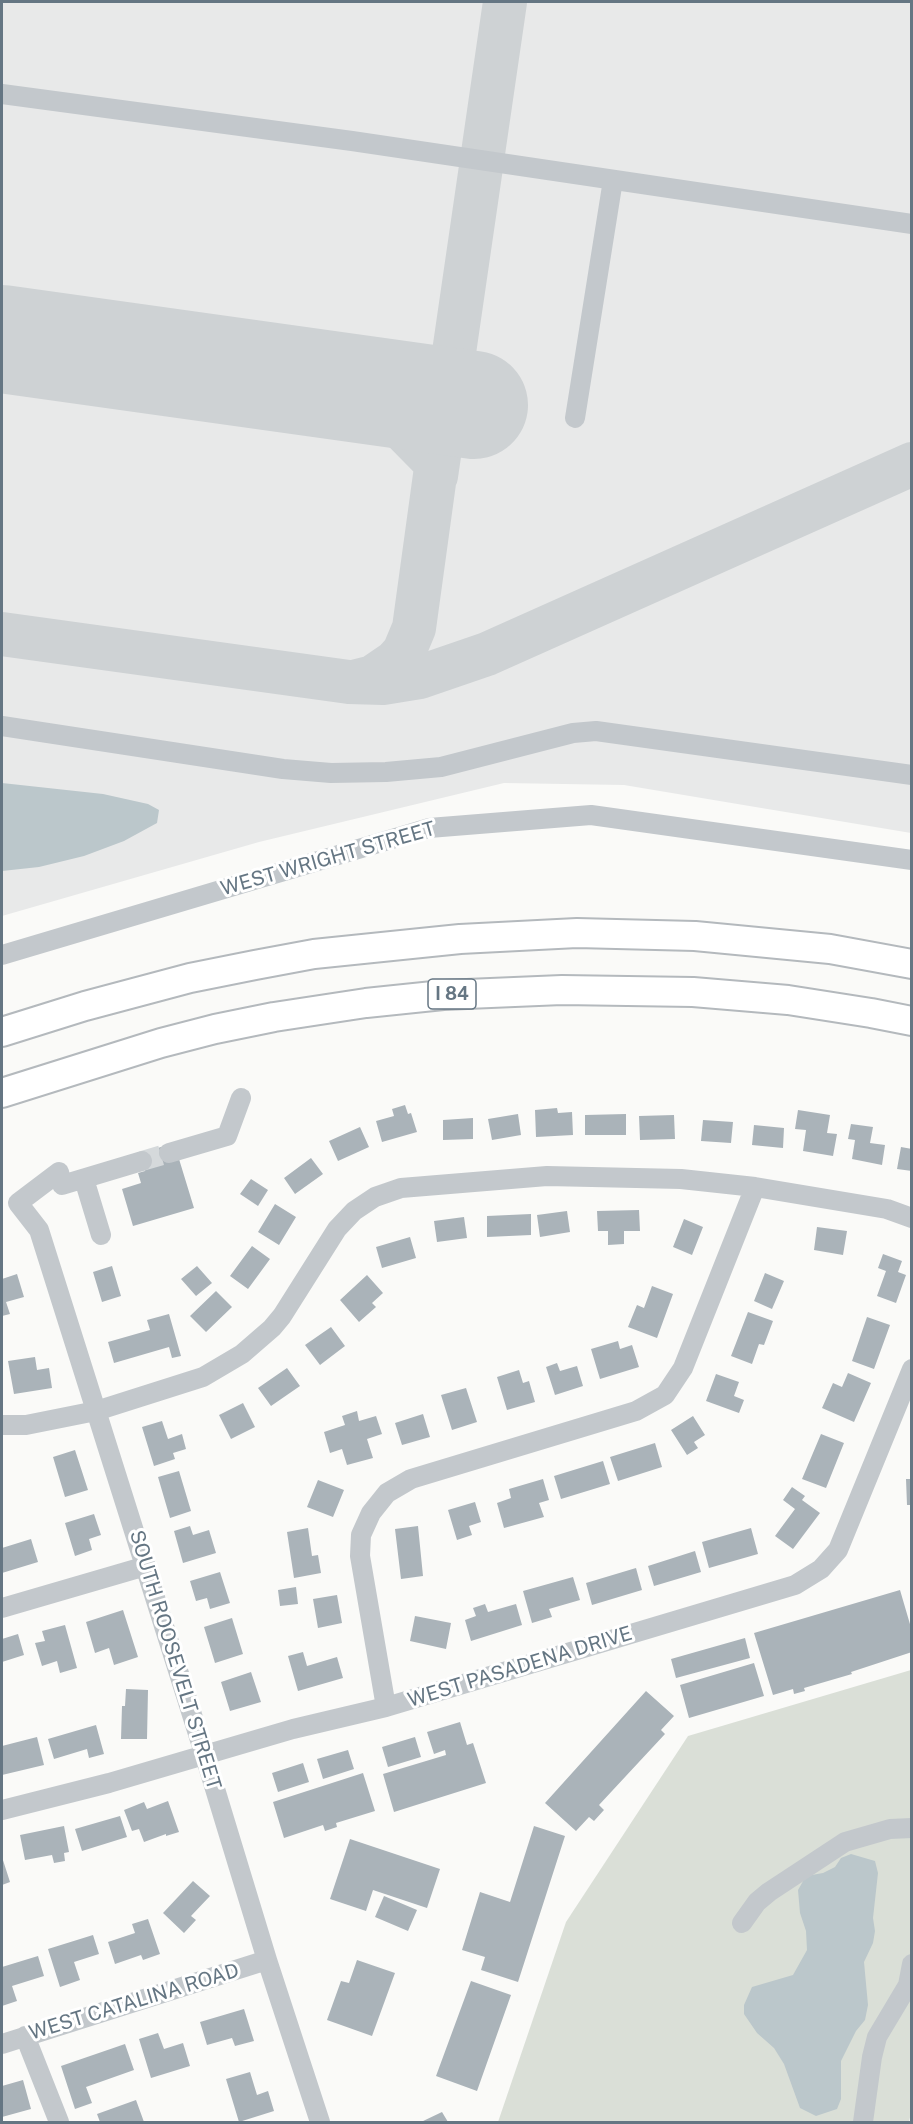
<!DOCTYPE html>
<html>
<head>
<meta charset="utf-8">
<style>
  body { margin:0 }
  #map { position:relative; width:913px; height:2124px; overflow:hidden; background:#fafaf8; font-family:"Public Sans",sans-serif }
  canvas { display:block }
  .frame { position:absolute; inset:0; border:3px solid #657683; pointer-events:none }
</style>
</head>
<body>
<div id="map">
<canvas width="913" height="2124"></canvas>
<div class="frame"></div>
</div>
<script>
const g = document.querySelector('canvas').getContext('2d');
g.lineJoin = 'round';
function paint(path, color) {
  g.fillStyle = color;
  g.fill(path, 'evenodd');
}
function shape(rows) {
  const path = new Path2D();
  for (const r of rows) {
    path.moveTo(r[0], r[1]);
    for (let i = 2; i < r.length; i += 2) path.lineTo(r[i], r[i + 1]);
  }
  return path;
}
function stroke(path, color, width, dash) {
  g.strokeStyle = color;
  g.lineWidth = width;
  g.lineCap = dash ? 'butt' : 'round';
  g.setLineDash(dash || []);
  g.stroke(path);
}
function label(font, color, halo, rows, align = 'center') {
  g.font = font + ' "Public Sans",sans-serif';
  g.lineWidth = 6;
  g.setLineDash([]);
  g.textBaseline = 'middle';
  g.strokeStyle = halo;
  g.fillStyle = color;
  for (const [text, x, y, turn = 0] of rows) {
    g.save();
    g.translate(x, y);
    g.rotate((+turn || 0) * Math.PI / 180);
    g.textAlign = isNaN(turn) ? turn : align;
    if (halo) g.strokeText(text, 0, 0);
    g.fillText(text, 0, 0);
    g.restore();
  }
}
const built = shape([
  [2,2,911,2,911,833,624,785,504,783,259,842,2,916]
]);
const green = shape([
  [911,1670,912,2108,909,2122,498,2122,566,1922,688,1736]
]);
const water = shape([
  [2,783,103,794,148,804,159,810,157,823,124,841,84,856,39,867,2,871],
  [851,1854,875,1861,878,1873,873,1918,875,1931,873,1943,864,1962,868,2005,865,2020,856,2031,841,2061,841,2099,837,2109,816,2116,800,2108,784,2064,774,2048,757,2033,744,2014,744,2005,752,1987,793,1975,807,1950,806,1931,800,1913,798,1890,806,1876,823,1873,835,1867,841,1858]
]);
const taxiway = shape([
  [436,476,505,2],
  [2,634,349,682,383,683,420,677,487,654,912,464],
  [357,681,373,677,395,662,404,652,414,628,436,468,431,458,364,390]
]);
const runway = shape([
  [2,339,474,405]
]);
const building = shape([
  [405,1105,408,1114,411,1113,417,1132,382,1142,376,1121,394,1116,392,1109],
  [557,1108,558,1113,572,1112,573,1135,536,1137,535,1110],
  [798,1110,830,1115,827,1133,837,1134,833,1156,803,1151,806,1130,795,1129],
  [518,1114,521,1135,492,1140,488,1119],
  [626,1114,626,1135,585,1135,585,1115],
  [674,1115,675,1139,640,1140,639,1116],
  [473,1118,473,1139,443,1140,443,1120],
  [703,1120,733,1122,731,1143,701,1141],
  [851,1124,873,1127,870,1143,885,1145,882,1165,852,1159,855,1140,848,1139],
  [754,1125,784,1128,783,1148,752,1145],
  [360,1127,369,1147,338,1161,329,1141],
  [167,1145,179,1159,194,1208,133,1226,122,1189,141,1183,138,1173,145,1171,140,1154],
  [901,1147,912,1149,912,1171,897,1169],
  [311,1158,323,1174,295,1194,284,1178],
  [251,1179,268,1190,258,1206,240,1194],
  [275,1204,296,1217,279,1245,258,1232],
  [639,1210,640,1231,624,1231,624,1244,608,1245,608,1231,598,1231,597,1211],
  [567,1211,570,1232,540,1237,537,1215],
  [531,1214,531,1235,487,1237,487,1216],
  [464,1217,467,1238,437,1242,434,1221],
  [684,1219,703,1227,692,1255,673,1247],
  [817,1227,847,1231,843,1255,814,1250],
  [410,1237,416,1258,382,1268,376,1247],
  [252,1246,270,1259,248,1289,230,1276],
  [883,1254,902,1261,898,1272,906,1275,896,1303,877,1296,886,1271,878,1268],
  [112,1266,121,1296,102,1302,93,1272],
  [197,1266,212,1283,196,1296,181,1279],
  [765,1273,784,1281,772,1309,754,1301],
  [17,1274,24,1297,6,1302,10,1314,2,1316,2,1279],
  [367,1275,383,1293,372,1303,376,1307,359,1322,340,1300],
  [652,1286,673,1294,657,1338,628,1327,637,1305,644,1308],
  [216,1291,232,1307,206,1332,190,1316],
  [748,1312,773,1321,764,1345,759,1344,752,1364,731,1356],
  [169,1314,181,1356,172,1358,169,1347,114,1363,108,1342,150,1330,147,1320],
  [867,1317,890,1325,874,1369,852,1361],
  [331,1327,345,1346,320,1365,305,1345],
  [618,1341,620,1349,632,1345,639,1367,600,1379,591,1349],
  [35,1357,37,1370,49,1368,52,1388,14,1394,8,1361],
  [557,1363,560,1371,577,1366,583,1386,555,1395,546,1367],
  [287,1368,300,1386,271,1406,258,1388],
  [519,1370,523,1383,529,1381,535,1402,507,1410,497,1377],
  [848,1373,871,1383,854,1422,822,1408,833,1383,842,1387],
  [716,1374,739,1382,734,1396,744,1400,739,1413,706,1401],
  [466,1388,477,1422,452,1430,441,1395],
  [243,1403,255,1427,231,1439,219,1415],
  [357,1411,359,1421,376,1416,382,1434,367,1439,373,1458,347,1465,342,1449,330,1453,324,1432,345,1425,342,1416],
  [423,1414,430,1437,402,1445,395,1423],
  [693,1416,705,1435,694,1442,698,1448,687,1455,671,1430],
  [162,1421,168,1439,182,1434,186,1449,173,1453,175,1459,154,1466,142,1427],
  [821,1434,844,1443,826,1488,802,1479],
  [655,1443,662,1467,618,1481,610,1457],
  [75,1450,88,1490,65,1497,53,1457],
  [603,1461,610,1484,561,1499,554,1476],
  [179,1471,191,1511,170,1518,158,1477],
  [543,1479,549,1500,539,1503,544,1517,504,1528,497,1503,511,1498,509,1489],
  [906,1479,912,1479,912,1505,907,1505],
  [318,1480,344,1490,333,1517,307,1507],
  [792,1487,805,1496,802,1500,820,1513,793,1549,775,1536,795,1509,783,1500],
  [475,1502,481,1522,469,1526,472,1535,457,1540,448,1510],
  [94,1514,101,1535,89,1539,92,1550,75,1556,65,1523],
  [190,1526,193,1535,209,1530,216,1553,183,1563,174,1531],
  [418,1526,423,1576,401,1579,395,1529],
  [308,1528,312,1556,318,1555,321,1573,294,1578,287,1532],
  [751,1528,758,1554,709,1568,702,1542],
  [31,1539,38,1562,2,1573,2,1548],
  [695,1551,701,1572,654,1586,648,1566],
  [636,1568,642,1590,592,1605,586,1583],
  [220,1572,230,1603,210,1609,207,1598,196,1601,190,1581],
  [573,1577,580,1600,549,1609,552,1617,532,1623,523,1591],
  [296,1587,298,1604,280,1606,278,1590],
  [900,1590,912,1631,912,1652,851,1672,852,1674,804,1688,805,1691,794,1694,793,1689,773,1695,754,1633],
  [337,1595,342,1623,318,1628,313,1599],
  [485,1604,488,1612,516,1604,522,1625,471,1641,465,1620,476,1616,473,1608],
  [123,1610,138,1657,114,1665,109,1648,95,1653,86,1622],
  [415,1616,451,1623,446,1649,410,1641],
  [232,1618,243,1654,215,1663,204,1627],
  [65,1625,77,1668,60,1673,57,1661,42,1666,35,1643,45,1641,42,1631],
  [18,1634,24,1655,2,1662,2,1639],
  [745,1638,750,1658,676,1678,671,1659],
  [303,1652,307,1666,337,1657,343,1678,298,1691,288,1656],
  [754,1663,764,1696,689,1718,680,1685],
  [251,1672,261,1702,230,1711,221,1682],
  [126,1689,148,1690,147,1739,121,1739,122,1706,125,1706],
  [646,1691,674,1716,661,1730,665,1734,599,1805,604,1810,594,1821,589,1817,576,1831,545,1803],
  [460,1722,467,1745,473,1743,486,1783,394,1812,383,1774,446,1755,445,1750,434,1754,427,1732],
  [96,1725,104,1754,89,1758,87,1749,54,1759,48,1739],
  [37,1737,44,1765,2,1775,2,1746],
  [415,1737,421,1757,388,1767,382,1747],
  [348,1750,354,1769,323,1779,317,1759],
  [303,1763,309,1782,278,1792,272,1773],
  [363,1773,375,1811,336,1823,337,1827,325,1831,323,1825,284,1838,273,1802],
  [168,1801,179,1832,166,1836,166,1834,144,1842,139,1829,132,1831,124,1810,144,1802,147,1809],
  [120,1816,127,1837,82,1851,75,1829],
  [64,1826,69,1852,64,1853,65,1861,54,1863,52,1855,25,1860,20,1835],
  [534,1826,565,1836,518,1982,481,1970,485,1957,462,1950,480,1892,510,1902],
  [350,1839,440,1869,427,1908,373,1890,366,1911,330,1899],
  [2,1857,10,1882,2,1885],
  [193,1881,210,1896,191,1916,196,1920,184,1933,163,1913],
  [384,1896,417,1910,408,1931,375,1917],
  [148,1919,160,1954,143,1960,141,1955,115,1964,108,1942,135,1933,132,1924],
  [93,1935,99,1954,74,1962,80,1980,60,1987,48,1949],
  [38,1956,44,1976,12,1986,17,2001,2,2006,2,1967],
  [357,1960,395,1973,372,2036,327,2020,341,1981,349,1983],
  [471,1981,511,1995,477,2091,436,2076],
  [244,2009,254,2041,235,2046,232,2038,207,2045,200,2022],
  [158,2033,164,2049,183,2043,190,2066,151,2078,139,2039],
  [125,2044,134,2070,86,2087,92,2103,75,2109,61,2066],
  [250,2072,257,2095,268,2091,274,2111,239,2122,226,2079],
  [23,2080,31,2109,2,2117,2,2086],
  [136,2100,144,2122,100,2122,97,2114],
  [442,2112,448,2122,421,2122]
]);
const minorTunnel = shape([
  [142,1161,169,1153]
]);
const minor = shape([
  [2,94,352,141,912,224],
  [575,418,613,180],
  [2,726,283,769,331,773,386,772,441,767,573,733,596,731,912,775],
  [2,955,429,828,591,815,912,860],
  [169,1153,227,1136,241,1098],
  [142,1161,62,1185,59,1172,18,1203,39,1230,205,1756,267,1960,320,2122],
  [84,1179,101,1235],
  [2,1425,26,1425,96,1411,203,1377,242,1354,272,1328,282,1316,337,1229,354,1211,375,1197,401,1188,547,1176,681,1179,755,1187,887,1209,912,1218],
  [2,1608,146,1566],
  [386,1707,360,1556,361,1535,371,1513,387,1493,411,1479,636,1411,665,1395,683,1368,755,1187],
  [2,1810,109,1783,293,1729,386,1707,795,1585,821,1569,838,1550,912,1369],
  [742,1923,757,1902,769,1892,845,1842,890,1829,912,1828],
  [25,2036,59,2122],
  [2,2044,267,1960],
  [863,2122,872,2057,877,2037,908,1985,912,1964]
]);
const highway = shape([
  [2,1032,85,1006,190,978,255,965,314,954,460,939,577,933,695,936,830,949,912,964],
  [2,1093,161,1043,215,1029,274,1017,366,1003,443,995,562,990,693,992,788,1000,871,1013,912,1021]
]);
const shields = [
  [452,994,48]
];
const shieldNames = [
  ["I 84",452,994]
];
const streetNames = [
  ["WEST WRIGHT STREET",328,859,-16],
  ["SOUTH ROOSEVELT STREET",175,1660,73],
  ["WEST PASADENA DRIVE",520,1667,-17],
  ["WEST CATALINA ROAD",134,2002,-17]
];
paint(built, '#e8e9e9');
paint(green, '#dadfd7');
paint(water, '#bbc7cb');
stroke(taxiway, '#ced2d4', 44);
stroke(runway, '#ced2d4', 108);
paint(building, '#aab3b9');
stroke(minorTunnel, '#d5d9db', 20, [20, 10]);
stroke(highway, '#b4b9bd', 32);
stroke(minor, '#c3c8cc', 20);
stroke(highway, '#fff', 28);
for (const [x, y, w] of shields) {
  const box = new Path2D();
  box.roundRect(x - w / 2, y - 15, w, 30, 4.5);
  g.fillStyle = '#fff';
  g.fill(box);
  stroke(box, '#657683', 1.5);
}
label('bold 18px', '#657683', null, shieldNames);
label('20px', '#657683', '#fff', streetNames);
</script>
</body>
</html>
